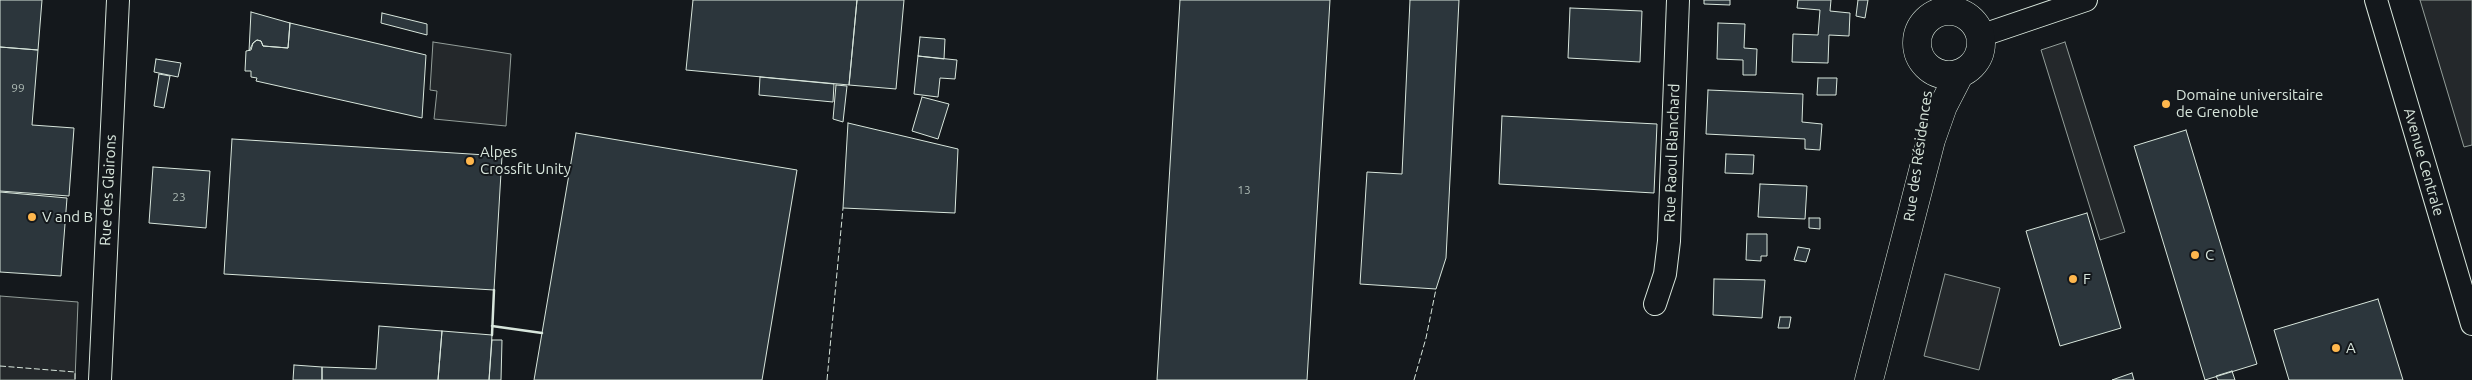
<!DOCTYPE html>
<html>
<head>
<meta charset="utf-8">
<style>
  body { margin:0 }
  canvas { display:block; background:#14181c }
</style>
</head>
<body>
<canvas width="2472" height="380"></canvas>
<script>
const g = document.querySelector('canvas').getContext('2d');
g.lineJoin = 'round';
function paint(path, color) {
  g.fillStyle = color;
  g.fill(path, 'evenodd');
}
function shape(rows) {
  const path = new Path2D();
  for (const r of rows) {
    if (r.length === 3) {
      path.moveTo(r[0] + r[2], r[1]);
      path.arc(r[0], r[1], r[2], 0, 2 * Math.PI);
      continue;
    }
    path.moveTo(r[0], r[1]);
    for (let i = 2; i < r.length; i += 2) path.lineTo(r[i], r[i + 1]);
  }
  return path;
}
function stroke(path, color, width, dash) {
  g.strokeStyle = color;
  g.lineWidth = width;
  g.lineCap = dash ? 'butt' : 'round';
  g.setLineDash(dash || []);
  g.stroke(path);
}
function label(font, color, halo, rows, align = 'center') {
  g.font = font + ' Ubuntu,sans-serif';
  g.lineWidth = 4;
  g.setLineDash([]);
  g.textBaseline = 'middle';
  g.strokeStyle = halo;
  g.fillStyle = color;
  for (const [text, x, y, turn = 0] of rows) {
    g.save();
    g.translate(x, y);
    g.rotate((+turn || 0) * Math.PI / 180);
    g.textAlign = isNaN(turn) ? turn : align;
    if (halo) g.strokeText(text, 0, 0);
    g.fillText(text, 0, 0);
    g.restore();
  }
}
const parking = shape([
  [2420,0,2472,0,2472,145,2464,147,2420,0],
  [433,42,511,54,506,126,434,119,437,91,430,90,433,42],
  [2065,42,2125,232,2100,240,2041,50,2065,42],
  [1945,274,2000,288,1979,370,1924,356,1945,274],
  [0,296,78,302,75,380,0,380,0,296]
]);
const building = shape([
  [0,0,42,0,38,50,0,47,0,0],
  [693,0,857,0,849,85,686,70,693,0],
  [857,0,904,0,896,89,849,85,857,0],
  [1180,0,1330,0,1307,380,1157,380,1180,0],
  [1410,0,1459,0,1446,258,1436,289,1360,284,1367,172,1402,174,1410,0],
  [1704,0,1730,0,1730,5,1704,4,1704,0],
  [1798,0,1831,0,1830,11,1850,13,1849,36,1829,35,1828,63,1792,62,1793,34,1818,35,1820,10,1797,8,1798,0],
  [1858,0,1868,0,1865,18,1856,16,1858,0],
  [1570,8,1642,11,1640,62,1568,58,1570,8],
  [251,12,290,23,288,48,263,46,261,41,257,40,253,43,249,51,251,12],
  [382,13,427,24,427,35,381,23,382,13],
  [290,23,426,55,422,118,256,81,257,78,251,77,251,71,245,71,246,51,251,50,253,43,257,40,261,41,263,46,288,48,290,23],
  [1718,23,1745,24,1744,48,1757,49,1756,75,1743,75,1743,60,1717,59,1718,23],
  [920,37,945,39,944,59,918,56,920,37],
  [0,47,38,50,32,125,74,128,69,196,0,191,0,47],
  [918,56,957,60,955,79,940,78,938,97,914,94,918,56],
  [156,59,181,63,178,77,154,72,156,59],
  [159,74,170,76,164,108,154,106,159,74],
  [760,77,834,84,833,102,759,95,760,77],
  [1818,78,1837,78,1836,95,1817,95,1818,78],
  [836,85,847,86,843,122,833,119,836,85],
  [1708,90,1803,94,1802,122,1822,124,1820,150,1805,149,1805,139,1706,134,1708,90],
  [922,97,949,104,938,139,912,131,922,97],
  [1502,116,1657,124,1654,193,1499,184,1502,116],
  [848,123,958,149,955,213,843,208,848,123],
  [2186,130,2257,364,2205,380,2134,146,2186,130],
  [576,133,797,170,762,380,534,380,576,133],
  [232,139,502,156,494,290,224,274,232,139],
  [1726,154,1754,155,1753,174,1725,173,1726,154],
  [153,167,210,171,206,228,149,223,153,167],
  [1760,184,1807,186,1805,219,1758,217,1760,184],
  [0,192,67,198,61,276,0,272,0,192],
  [2087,213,2121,328,2060,346,2026,231,2087,213],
  [1809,218,1820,218,1820,229,1809,228,1809,218],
  [1747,234,1767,234,1767,256,1761,256,1761,261,1746,260,1747,234],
  [1798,247,1810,249,1806,262,1794,260,1798,247],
  [1714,279,1765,280,1762,318,1713,315,1714,279],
  [2378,299,2403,380,2289,380,2274,330,2378,299],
  [1780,317,1791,317,1789,328,1778,328,1780,317],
  [379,326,442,331,438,380,322,380,322,367,376,369,379,326],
  [442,331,492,335,489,380,438,380,442,331],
  [492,340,502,340,501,380,489,380,492,340],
  [294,365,322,367,322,380,293,380,294,365],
  [2232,371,2235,380,2218,380,2216,376,2232,371],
  [2132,373,2134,380,2112,380,2132,373]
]);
const street = shape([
  [2376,0,2472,324],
  [1980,36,2086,0],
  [1655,304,1665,274,1669,241,1678,0],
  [100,380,118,0]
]);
const secondary = shape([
  [1949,43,32],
  [1869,380,1931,140,1943,106,1960,73]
]);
const fence = shape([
  [0,366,75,372,75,380],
  [827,380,843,208],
  [1414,380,1426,338,1436,289]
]);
const wall = shape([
  [492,326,542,333],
  [492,335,494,290]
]);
const markers = [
  [2166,104,5,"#ffb74d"],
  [470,161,5,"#ffb74d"],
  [32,217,5,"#ffb74d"],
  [2195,255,5,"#ffb74d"],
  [2073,279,5,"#ffb74d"],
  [2336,348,5,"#ffb74d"]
];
const numberNames = [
  ["99",18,88],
  ["13",1244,190],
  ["23",179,197]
];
const poiNames = [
  ["Domaine universitaire",2176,95],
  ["de Grenoble",2176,112],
  ["Alpes",480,152],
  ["Crossfit Unity",480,169],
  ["V and B",42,217],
  ["C",2205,255],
  ["F",2083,279],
  ["A",2346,348]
];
const streetNames = [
  ["Rue Raoul Blanchard",1672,153,-88],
  ["Rue des Résidences",1918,156,-82],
  ["Avenue Centrale",2424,162,74],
  ["Rue des Glairons",108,190,-87]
];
paint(parking, '#24282b');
stroke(parking, '#939e99', 1);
paint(building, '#2c363c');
stroke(building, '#d8e6dc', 1);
stroke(street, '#d8e6dc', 24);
stroke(secondary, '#d8e6dc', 29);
stroke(street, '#14181c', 22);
stroke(secondary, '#14181c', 28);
stroke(fence, '#d8e6dc', 1, [6, 2.5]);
stroke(wall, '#d8e6dc', 2.5);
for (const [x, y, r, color] of markers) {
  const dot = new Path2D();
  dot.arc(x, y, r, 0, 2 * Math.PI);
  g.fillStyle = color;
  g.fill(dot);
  stroke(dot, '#14181c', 2);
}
label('12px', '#adbab4', null, numberNames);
label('15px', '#d8e6dc', '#14181c', poiNames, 'left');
label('15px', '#d8e6dc', '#14181c', streetNames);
</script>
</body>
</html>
